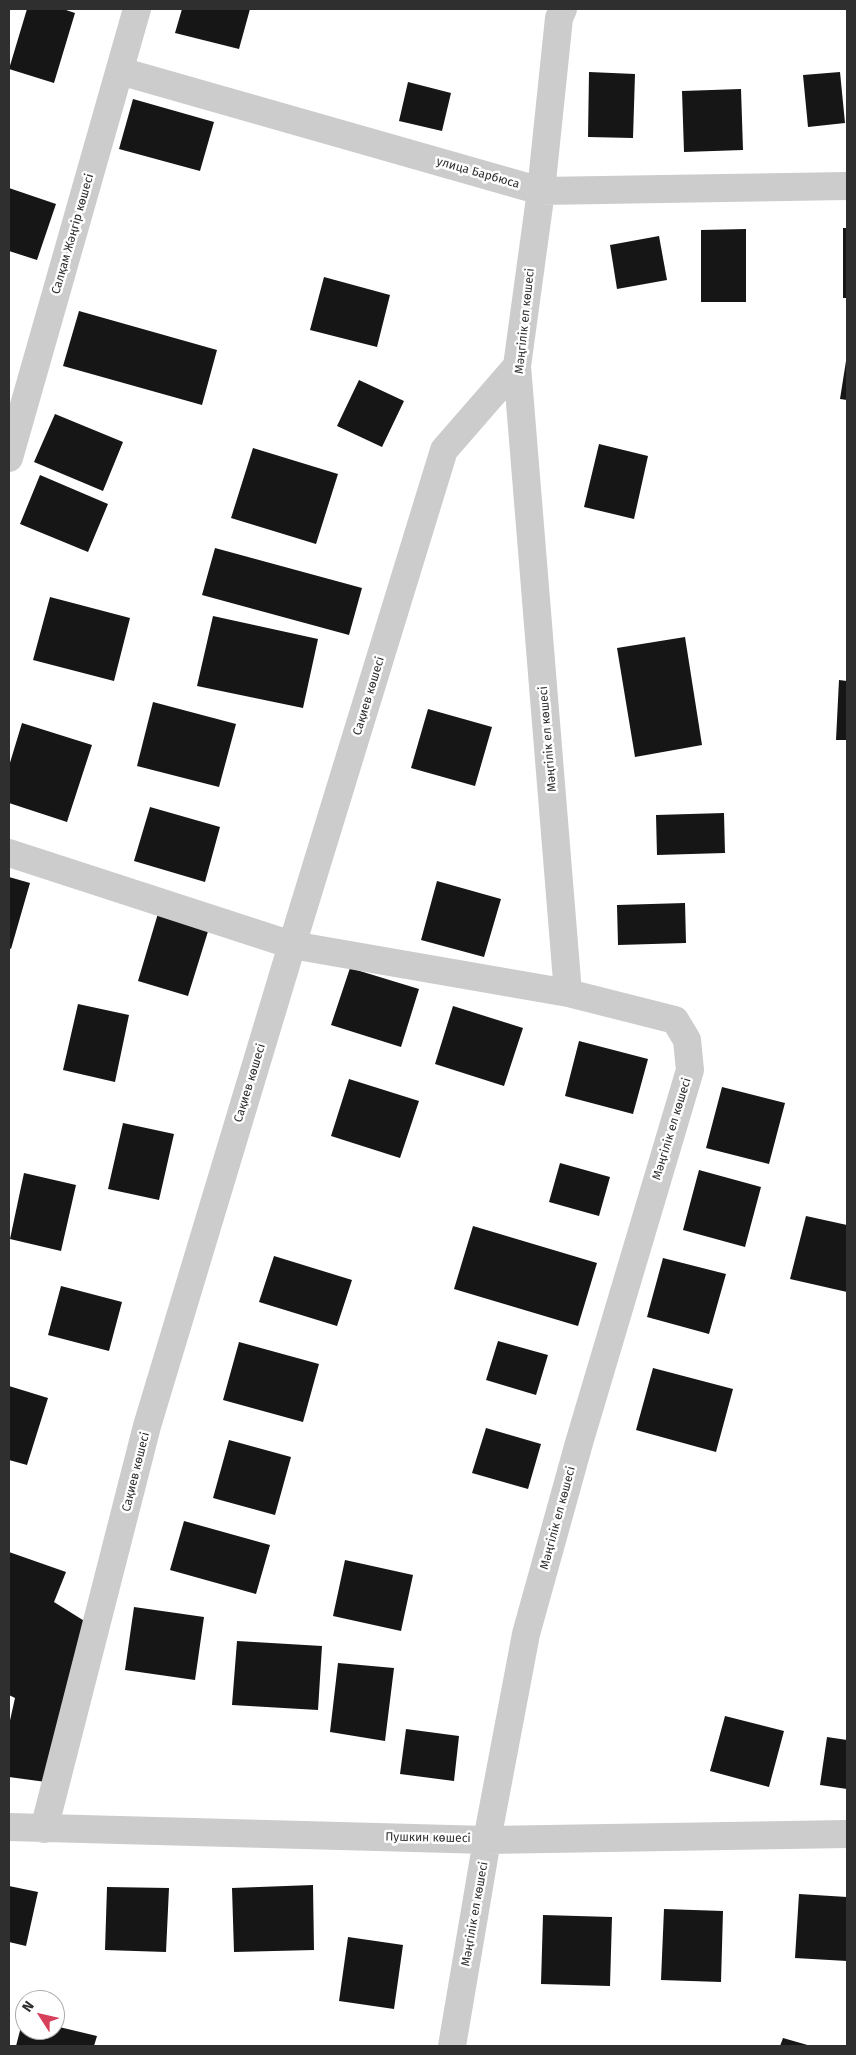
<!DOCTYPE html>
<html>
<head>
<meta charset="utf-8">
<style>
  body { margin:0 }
  #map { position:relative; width:856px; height:2055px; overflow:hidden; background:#fff; font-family:"Fira Sans",sans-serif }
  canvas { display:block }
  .frame { position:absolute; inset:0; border:10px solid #2f2f2f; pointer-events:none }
  .north { position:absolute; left:15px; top:1990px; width:50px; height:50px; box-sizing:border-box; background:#fff; border:1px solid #acacac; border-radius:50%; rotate:305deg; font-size:14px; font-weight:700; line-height:20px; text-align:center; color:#2f2f2f }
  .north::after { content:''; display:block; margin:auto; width:18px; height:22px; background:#d73f5a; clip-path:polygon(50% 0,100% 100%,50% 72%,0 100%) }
</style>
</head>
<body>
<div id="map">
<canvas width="856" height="2055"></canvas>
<div class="frame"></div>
<div class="north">N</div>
</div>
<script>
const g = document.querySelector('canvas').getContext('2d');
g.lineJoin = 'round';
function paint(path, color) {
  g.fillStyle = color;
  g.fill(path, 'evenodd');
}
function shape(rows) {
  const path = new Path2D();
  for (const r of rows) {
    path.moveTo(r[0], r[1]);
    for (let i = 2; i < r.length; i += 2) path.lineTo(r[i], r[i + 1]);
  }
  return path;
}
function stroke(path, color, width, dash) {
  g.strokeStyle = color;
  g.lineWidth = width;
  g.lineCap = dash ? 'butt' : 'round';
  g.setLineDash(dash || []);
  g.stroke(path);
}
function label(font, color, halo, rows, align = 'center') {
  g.font = font + ' "Fira Sans",sans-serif';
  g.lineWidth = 5;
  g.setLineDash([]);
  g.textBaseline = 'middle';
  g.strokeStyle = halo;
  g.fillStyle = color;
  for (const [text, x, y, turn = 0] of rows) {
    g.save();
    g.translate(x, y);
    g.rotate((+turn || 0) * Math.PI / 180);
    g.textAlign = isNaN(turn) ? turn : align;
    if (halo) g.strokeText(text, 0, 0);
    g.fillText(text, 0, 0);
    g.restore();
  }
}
const building = shape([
  [27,9,63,9,75,13,54,83,9,69],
  [182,9,250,9,239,49,175,33],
  [589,72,635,74,633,138,588,137],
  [840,72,845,123,808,127,803,75],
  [408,82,451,93,442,131,399,121],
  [741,89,743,150,684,152,682,91],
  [133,99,214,122,200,171,119,149],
  [9,188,56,204,37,260,9,251],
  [843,228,847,228,847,298,843,298],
  [746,229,746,302,701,302,701,230],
  [659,236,667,280,617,289,610,245],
  [324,277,390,295,377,347,310,330],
  [79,311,217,350,202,405,63,366],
  [846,361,847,361,847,400,840,399],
  [359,380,404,401,382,447,337,426],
  [55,414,123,442,103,491,34,462],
  [599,444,648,456,634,519,584,507],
  [253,448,338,474,316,544,231,518],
  [40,475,108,504,88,552,20,524],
  [215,548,362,588,349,635,202,595],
  [50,597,130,618,114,681,33,660],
  [213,616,318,639,303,708,197,686],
  [685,637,702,745,635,757,617,648],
  [839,680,847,681,847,740,836,740],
  [153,702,236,724,219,787,137,766],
  [428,709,492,727,475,786,411,768],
  [22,723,92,745,67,822,9,803,9,766],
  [150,807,220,827,205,882,134,861],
  [724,813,725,853,657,855,656,815],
  [9,877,30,883,11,949,9,948],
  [437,881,501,899,484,957,421,940],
  [685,903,686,943,618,945,617,905],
  [159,910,210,925,188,996,138,981],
  [350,968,419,989,401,1047,331,1025],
  [78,1004,129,1015,115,1082,63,1070],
  [453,1006,523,1028,504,1086,435,1064],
  [579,1041,648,1059,633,1114,565,1096],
  [349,1079,419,1101,400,1158,331,1136],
  [722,1087,785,1103,769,1164,706,1148],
  [123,1123,174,1134,159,1200,108,1189],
  [560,1163,610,1177,599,1216,549,1202],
  [699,1170,761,1187,745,1247,683,1230],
  [24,1173,76,1185,61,1251,10,1239],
  [806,1216,847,1225,847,1292,790,1279],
  [473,1226,597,1263,578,1326,454,1289],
  [274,1256,352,1280,337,1326,259,1302],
  [663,1258,726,1274,709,1334,647,1317],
  [61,1286,122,1302,109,1351,48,1335],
  [498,1341,548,1355,536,1395,486,1380],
  [239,1342,319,1364,303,1422,223,1400],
  [653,1368,733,1389,716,1452,636,1430],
  [9,1386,48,1398,27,1465,9,1460],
  [486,1428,541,1444,528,1489,472,1473],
  [229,1440,291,1457,275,1515,213,1498],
  [184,1521,270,1545,256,1594,170,1570],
  [9,1552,66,1572,54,1602,86,1622,46,1782,9,1777,9,1725,15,1698,9,1695],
  [345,1560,413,1575,401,1631,333,1616],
  [134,1607,204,1617,195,1680,125,1670],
  [237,1641,322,1646,318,1710,232,1705],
  [338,1663,394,1668,385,1741,330,1732],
  [725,1716,784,1731,769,1787,710,1771],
  [406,1729,459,1736,454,1781,400,1774],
  [827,1737,847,1740,847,1789,820,1785],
  [313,1885,314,1950,234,1952,232,1888],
  [9,1886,38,1892,26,1946,9,1942],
  [107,1887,169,1888,166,1952,105,1950],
  [799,1894,847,1897,847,1961,795,1958],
  [664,1909,723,1911,721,1982,661,1980],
  [543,1915,612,1917,610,1986,541,1984],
  [348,1937,403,1945,394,2009,339,2001],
  [23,2019,25,2019,25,2030,55,2030,55,2026,97,2036,94,2046,16,2046],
  [783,2038,811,2046,780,2046]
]);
const minor = shape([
  [120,71,541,191,847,186],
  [9,458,137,9],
  [9,853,292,945,568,993],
  [9,1827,487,1840,847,1834],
  [44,1829,147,1426,292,945,444,450,517,366],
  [452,2046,487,1840,526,1634,579,1443,690,1070,687,1040,675,1020,568,993,517,366,541,191,559,18,563,9]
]);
const streetNames = [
  ["улица Барбюса",478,173,16],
  ["Салқам Жәңгір көшесі",73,234,-74],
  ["Мәңгілік ел көшесі",525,321,-84],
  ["Сақиев көшесі",369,696,-73],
  ["Мәңгілік ел көшесі",548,739,-95],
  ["Сақиев көшесі",250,1083,-73],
  ["Мәңгілік ел көшесі",672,1129,-73],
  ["Сақиев көшесі",136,1472,-76],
  ["Мәңгілік ел көшесі",558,1518,-75],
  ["Пушкин көшесі",428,1838,1],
  ["Мәңгілік ел көшесі",475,1914,-80]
];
paint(building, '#161616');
stroke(minor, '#ccc', 28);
label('12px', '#2f2f2f', '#fff', streetNames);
</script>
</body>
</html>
